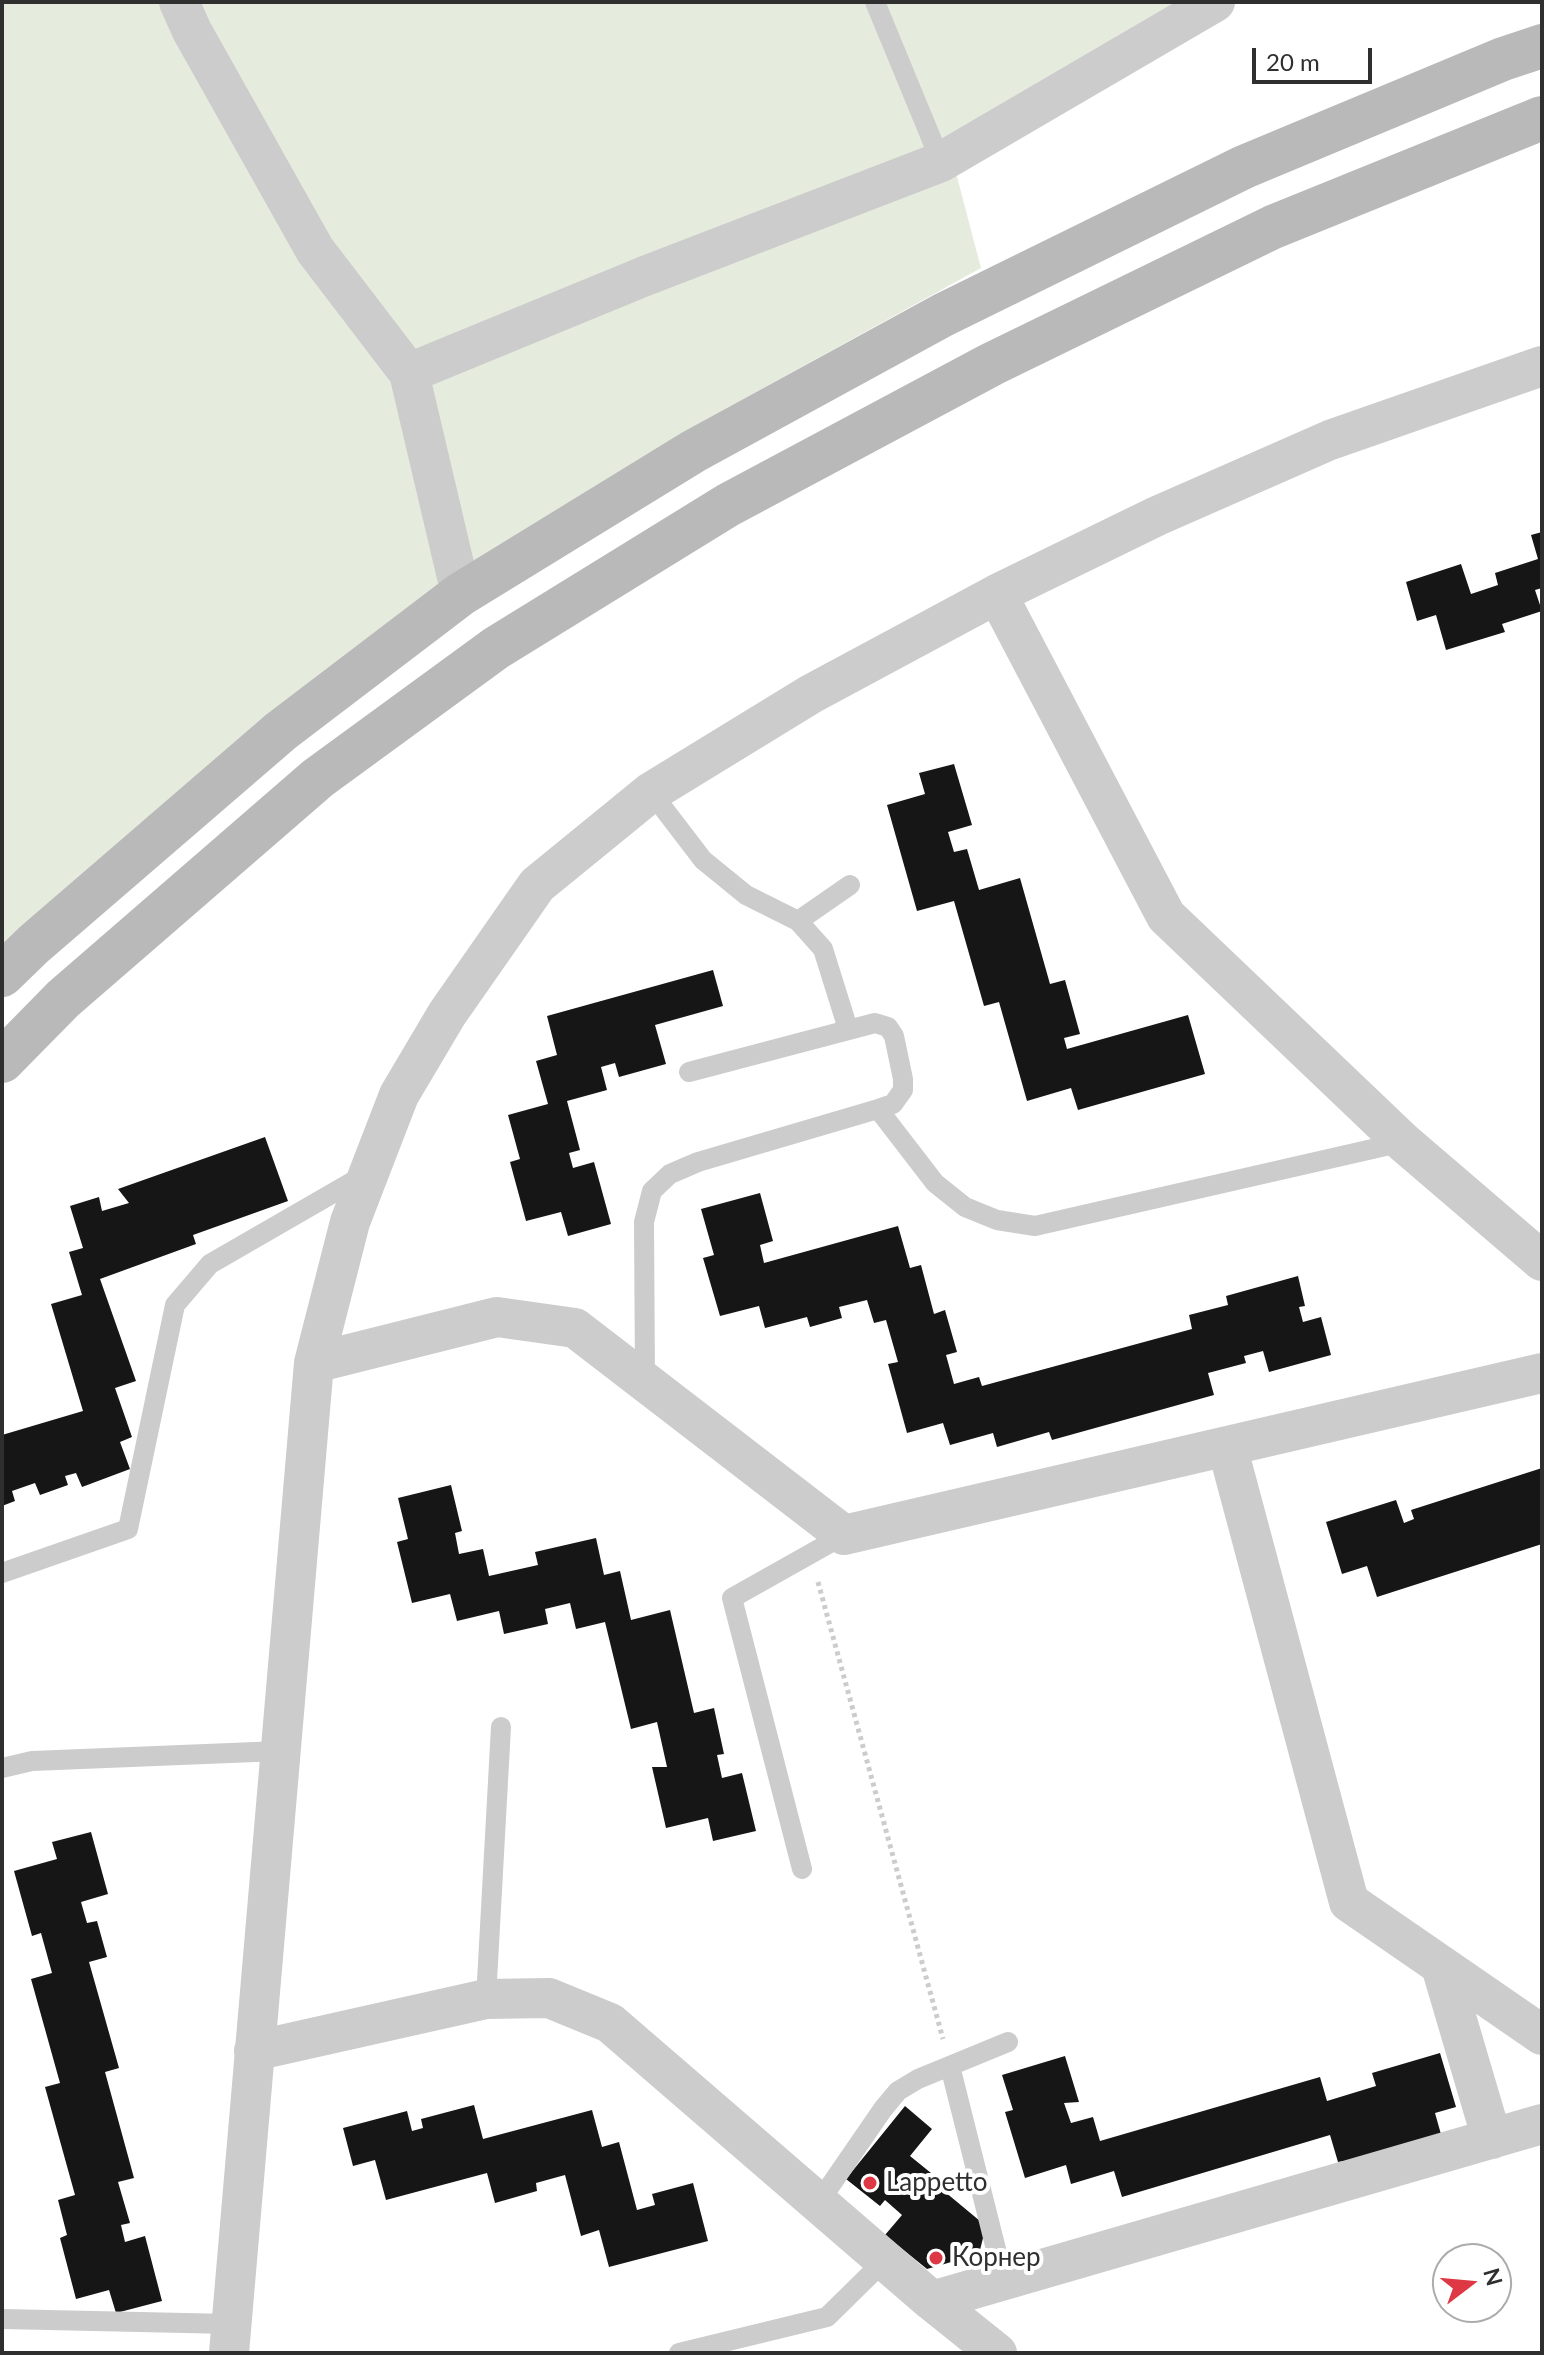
<!DOCTYPE html>
<html>
<head>
<meta charset="utf-8">
<style>
  body { margin:0 }
  #map { position:relative; width:1544px; height:2355px; overflow:hidden; background:#fff; font-family:Lato,sans-serif }
  canvas { display:block }
  .frame { position:absolute; inset:0; border:4px solid #2f2f2f; pointer-events:none }
  .north { position:absolute; left:1432px; top:2243px; width:80px; height:80px; box-sizing:border-box; background:#fff; border:2px solid #acacac; border-radius:50%; rotate:74deg; font-size:22px; font-weight:700; line-height:32px; text-align:center; color:#2f2f2f }
  .north::after { content:''; display:block; margin:auto; width:28px; height:36px; background:#df3845; clip-path:polygon(50% 0,100% 100%,50% 72%,0 100%) }
  .scale { position:absolute; left:1252px; top:48px; width:120px; height:36px; box-sizing:border-box; border:4px solid #2f2f2f; border-top:0; padding-left:10px; font-size:24px; line-height:28px; white-space:nowrap; color:#2f2f2f; -webkit-text-stroke:6px #fff; paint-order:stroke }
</style>
</head>
<body>
<div id="map">
<canvas width="1544" height="2355"></canvas>
<div class="frame"></div>
<div class="north">N</div>
<div class="scale">20 m</div>
</div>
<script>
const g = document.querySelector('canvas').getContext('2d');
g.lineJoin = 'round';
function paint(path, color) {
  g.fillStyle = color;
  g.fill(path, 'evenodd');
}
function shape(rows) {
  const path = new Path2D();
  for (const r of rows) {
    path.moveTo(r[0], r[1]);
    for (let i = 2; i < r.length; i += 2) path.lineTo(r[i], r[i + 1]);
  }
  return path;
}
function stroke(path, color, width, dash) {
  g.strokeStyle = color;
  g.lineWidth = width;
  g.lineCap = dash ? 'butt' : 'round';
  g.setLineDash(dash || []);
  g.stroke(path);
}
function label(font, color, halo, rows, align = 'center') {
  g.font = font + ' Lato,sans-serif';
  g.lineWidth = 8;
  g.setLineDash([]);
  g.textBaseline = 'middle';
  g.strokeStyle = halo;
  g.fillStyle = color;
  for (const [text, x, y, turn = 0] of rows) {
    g.save();
    g.translate(x, y);
    g.rotate((+turn || 0) * Math.PI / 180);
    g.textAlign = isNaN(turn) ? turn : align;
    if (halo) g.strokeText(text, 0, 0);
    g.fillText(text, 0, 0);
    g.restore();
  }
}
const green = shape([
  [2,2,1202,2,950,150,981,268,698,424,403,613,2,954]
]);
const building = shape([
  [1542,532,1542,588,1535,590,1542,611,1502,624,1505,632,1446,650,1436,615,1417,621,1406,582,1461,564,1471,594,1498,585,1495,573,1538,559,1531,535],
  [954,764,972,825,948,832,954,852,967,849,979,890,1020,878,1050,984,1065,980,1080,1034,1064,1038,1067,1049,1188,1015,1205,1074,1078,1110,1071,1088,1027,1101,999,1002,984,1006,954,901,917,911,887,805,925,794,919,773],
  [713,970,723,1006,655,1025,666,1064,619,1077,615,1063,601,1067,607,1090,567,1101,580,1150,569,1153,573,1168,594,1162,611,1224,568,1236,561,1212,526,1221,510,1162,520,1159,508,1115,548,1104,536,1061,557,1055,547,1016],
  [265,1137,288,1201,193,1235,196,1244,100,1279,136,1381,115,1388,132,1437,120,1442,130,1469,82,1487,76,1473,65,1476,68,1485,40,1495,35,1483,12,1491,15,1501,2,1506,2,1435,83,1411,51,1304,82,1295,69,1252,83,1248,70,1206,99,1197,102,1211,129,1203,118,1189],
  [760,1193,773,1241,760,1245,764,1263,898,1226,910,1268,921,1265,934,1314,945,1310,957,1352,946,1355,954,1384,979,1377,982,1386,1192,1329,1189,1315,1228,1305,1226,1296,1298,1276,1305,1306,1299,1307,1303,1322,1321,1317,1331,1355,1269,1372,1263,1351,1244,1356,1246,1363,1208,1373,1214,1395,1052,1440,1049,1432,997,1447,993,1433,950,1445,943,1423,907,1433,888,1364,898,1362,886,1320,874,1323,867,1300,839,1307,842,1318,810,1327,807,1317,765,1328,759,1306,720,1316,703,1258,714,1255,701,1209],
  [1542,1468,1542,1544,1377,1597,1367,1566,1342,1574,1326,1522,1396,1500,1404,1523,1414,1519,1411,1510],
  [451,1485,462,1531,455,1533,459,1554,483,1549,489,1576,538,1565,535,1552,596,1538,604,1575,620,1571,631,1620,670,1610,694,1713,714,1708,724,1754,717,1755,722,1778,742,1773,756,1831,713,1841,708,1818,666,1828,652,1767,667,1767,657,1722,631,1729,605,1622,576,1629,570,1603,545,1609,548,1624,504,1634,499,1611,457,1621,450,1594,412,1603,397,1542,408,1539,398,1498],
  [91,1832,108,1894,81,1902,87,1923,97,1921,107,1957,89,1962,119,2068,105,2072,134,2178,118,2182,130,2223,121,2225,125,2242,145,2236,162,2301,116,2313,109,2290,76,2299,60,2238,67,2235,58,2200,75,2195,45,2087,60,2083,31,1979,52,1973,41,1933,32,1936,14,1871,57,1859,52,1842],
  [1440,2053,1456,2107,1435,2113,1444,2145,1338,2162,1330,2135,1122,2197,1114,2171,1071,2184,1066,2165,1025,2178,1005,2112,1013,2110,1002,2075,1065,2056,1079,2102,1064,2103,1071,2123,1093,2117,1100,2141,1320,2077,1327,2101,1376,2086,1372,2073],
  [474,2105,483,2139,592,2110,602,2147,619,2142,637,2210,655,2205,652,2194,693,2183,708,2241,609,2267,599,2230,581,2236,565,2175,536,2183,537,2191,495,2203,487,2173,386,2200,375,2160,353,2166,343,2128,407,2111,412,2131,423,2128,421,2119],
  [905,2106,932,2129,910,2156,931,2173,927,2177,986,2226,979,2254,927,2269,885,2235,902,2215,885,2200,880,2206,846,2179]
]);
const path = shape([
  [818,1582,943,2039]
]);
const service = shape([
  [875,2,941,162],
  [651,792,703,860,746,895,798,921,823,949,848,1029],
  [798,921,850,885],
  [878,1109,935,1183,965,1207,997,1220,1035,1226,1403,1142],
  [645,1381,644,1222,652,1191,670,1174,698,1162,878,1109,893,1104,903,1090,903,1079,894,1036,888,1027,875,1023,689,1072],
  [2,1573,128,1529,175,1305,210,1264,366,1174],
  [2,1768,32,1761,280,1751],
  [802,1869,732,1598,844,1535],
  [486,1999,501,1727],
  [950,2066,1004,2281],
  [819,2202,883,2109,898,2091,918,2079,1008,2042],
  [2,2319,231,2324],
  [679,2353,827,2317,885,2260]
]);
const minor = shape([
  [179,2,192,31,315,250,409,373,461,594],
  [409,373,645,276,941,162,1215,2],
  [997,594,1166,916,1403,1142,1542,1261],
  [314,1363,497,1317,575,1328,844,1535,1542,1373],
  [1227,1446,1349,1902,1542,2035],
  [1441,1966,1492,2139],
  [254,2051,486,1999,549,1998,610,2023,932,2301,997,2353],
  [932,2301,1542,2124],
  [229,2353,314,1363,350,1222,399,1095,447,1014,537,885,651,792,811,694,997,594,1157,516,1330,440,1542,366]
]);
const secondary = shape([
  [2,975,34,944,281,731,461,594,694,451,943,315,1244,167,1503,59,1542,46],
  [2,1061,63,999,318,778,496,648,728,505,992,364,1273,227,1542,118]
]);
const markers = [
  [870,2183,8,"#df3845"],
  [936,2258,8,"#df3845"]
];
const poiNames = [
  ["Lappetto",886,2183],
  ["Корнер",952,2258]
];
paint(green, '#e5ecde');
paint(building, '#161616');
stroke(path, '#ccc', 5, [4, 4]);
stroke(service, '#ccc', 20);
stroke(minor, '#ccc', 40);
stroke(secondary, '#b9b9b9', 44);
for (const [x, y, r, color] of markers) {
  const dot = new Path2D();
  dot.arc(x, y, r, 0, 2 * Math.PI);
  g.fillStyle = color;
  g.fill(dot);
  stroke(dot, '#fff', 3);
}
label('26px', '#2f2f2f', '#fff', poiNames, 'left');
</script>
</body>
</html>
